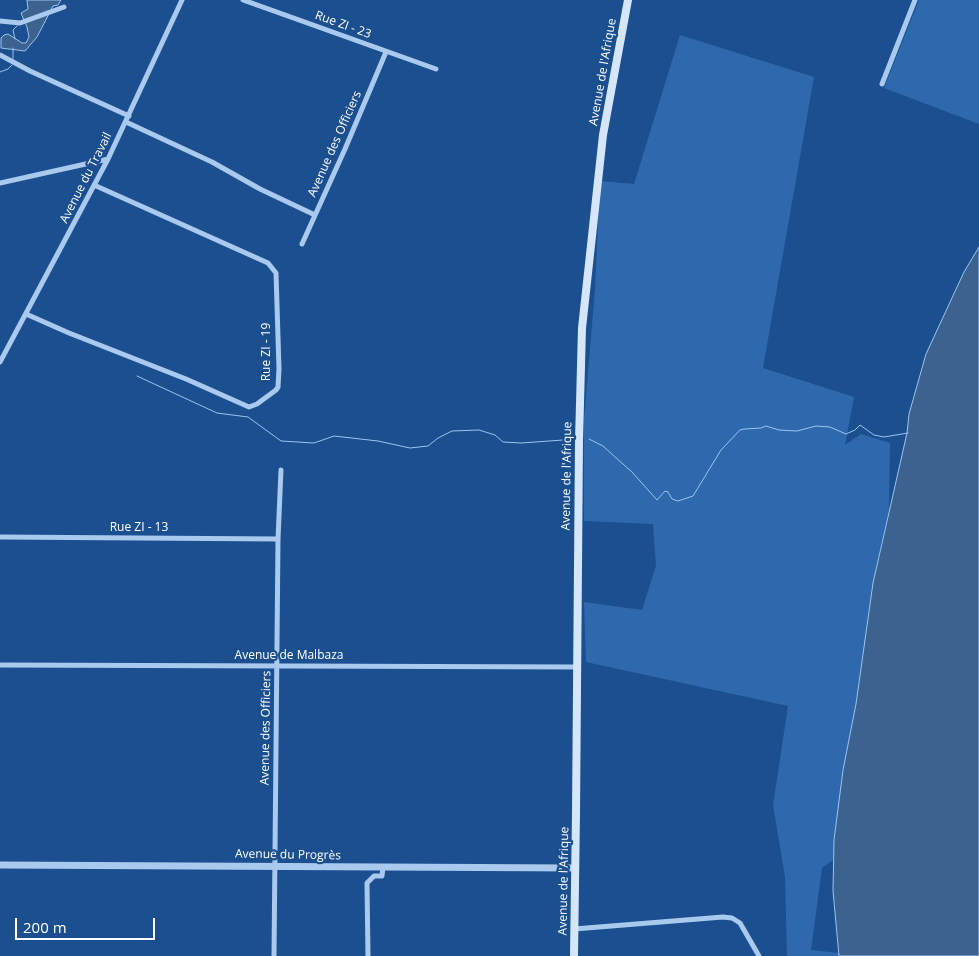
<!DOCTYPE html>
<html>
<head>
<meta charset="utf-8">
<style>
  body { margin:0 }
  #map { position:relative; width:979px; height:956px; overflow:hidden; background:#1b4f8f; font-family:"Open Sans",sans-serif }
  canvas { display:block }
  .scale { position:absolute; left:15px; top:918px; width:140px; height:22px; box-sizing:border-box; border:2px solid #fff; border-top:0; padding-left:6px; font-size:15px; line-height:18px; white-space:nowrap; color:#fff; -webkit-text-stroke:4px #1b4f8f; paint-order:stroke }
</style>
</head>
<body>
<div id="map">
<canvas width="979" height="956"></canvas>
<div class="scale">200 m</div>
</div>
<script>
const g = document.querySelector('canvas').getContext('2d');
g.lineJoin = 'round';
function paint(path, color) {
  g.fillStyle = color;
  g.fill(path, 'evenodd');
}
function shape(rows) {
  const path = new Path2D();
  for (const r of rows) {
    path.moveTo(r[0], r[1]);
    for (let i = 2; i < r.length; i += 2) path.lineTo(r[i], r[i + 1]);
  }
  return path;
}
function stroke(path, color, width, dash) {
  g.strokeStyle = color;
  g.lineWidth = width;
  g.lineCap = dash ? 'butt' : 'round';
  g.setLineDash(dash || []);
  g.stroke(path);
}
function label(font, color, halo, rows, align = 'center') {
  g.font = font + ' "Open Sans",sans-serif';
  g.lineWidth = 4.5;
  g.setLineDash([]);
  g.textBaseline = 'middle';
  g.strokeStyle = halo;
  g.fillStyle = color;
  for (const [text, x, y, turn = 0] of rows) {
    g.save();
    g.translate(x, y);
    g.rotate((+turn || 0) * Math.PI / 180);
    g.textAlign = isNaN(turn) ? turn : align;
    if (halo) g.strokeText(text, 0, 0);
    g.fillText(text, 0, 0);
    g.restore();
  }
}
const green = shape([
  [919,0,979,0,979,124,884,88],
  [680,35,814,77,763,368,854,397,845,445,861,434,890,443,889,509,873,583,856,704,843,770,833,860,822,868,811,950,839,953,839,956,787,956,785,877,773,805,788,706,586,662,584,602,642,610,656,566,653,524,584,521,584,420,595,289,600,181,634,184]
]);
const water = shape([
  [27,0,61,0,58,5,53,6,37,37,25,51,1,48,1,38,4,35,8,34,22,43,26,43,29,37,27,27,21,13,28,9,27,0],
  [979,247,979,956,839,956,833,891,834,840,843,770,856,704,873,583,907,433,909,414,926,354,964,272,979,247]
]);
const stream = shape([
  [15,39,13,30,17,26],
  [13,48,13,59],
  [0,72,8,69,12,65],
  [137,376,217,413,248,417,281,441,314,443,334,436,378,441,410,448,428,446,438,438,452,431,479,430,495,435,503,442,521,443,563,440],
  [589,439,603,446,614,456,632,472,657,500,665,491,668,492,672,499,678,501,693,496,721,450,740,430,744,429,761,428,766,426,779,430,797,431,816,426,830,427,846,434,855,430,860,425,874,435,884,437,908,433]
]);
const minor = shape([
  [243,0,436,69],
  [0,21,20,23,64,7],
  [0,55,30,71,129,116],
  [882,84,915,0],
  [126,122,212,162,260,189,315,215],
  [0,183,108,159],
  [302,244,345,149,386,52],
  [26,314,69,333,186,379,249,407,257,404,276,390,278,387,279,369,276,273,268,263,94,185],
  [0,362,108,159,182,0],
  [0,537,278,539],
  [0,665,578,667],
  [574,929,723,917,732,918,740,923,759,956],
  [274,956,278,539,281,470],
  [368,956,367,883,374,876,382,876,383,867]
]);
const tertiary = shape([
  [0,865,575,868]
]);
const secondary = shape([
  [574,956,576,813,579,441,582,328,603,135,628,0]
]);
const streetNames = [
  ["Rue ZI - 23",343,25,20],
  ["Avenue de l'Afrique",603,72,-80],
  ["Avenue des Officiers",335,144,-66],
  ["Avenue du Travail",86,178,-63],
  ["Rue ZI - 19",267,352,-90],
  ["Avenue de l'Afrique",567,476,-89],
  ["Rue ZI - 13",139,528],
  ["Avenue de Malbaza",289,656],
  ["Avenue des Officiers",266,728,-89],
  ["Avenue du Progrès",288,855,1],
  ["Avenue de l'Afrique",564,881,-89]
];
paint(green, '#2e69ad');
paint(water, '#3c6290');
stroke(water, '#9cc4f0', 1);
stroke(stream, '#9cc4f0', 1);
stroke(minor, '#a9c9ee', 5);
stroke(tertiary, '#a9c9ee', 7);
stroke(secondary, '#d6e6fa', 8);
label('12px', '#fff', '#1b4f8f', streetNames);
</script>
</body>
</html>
